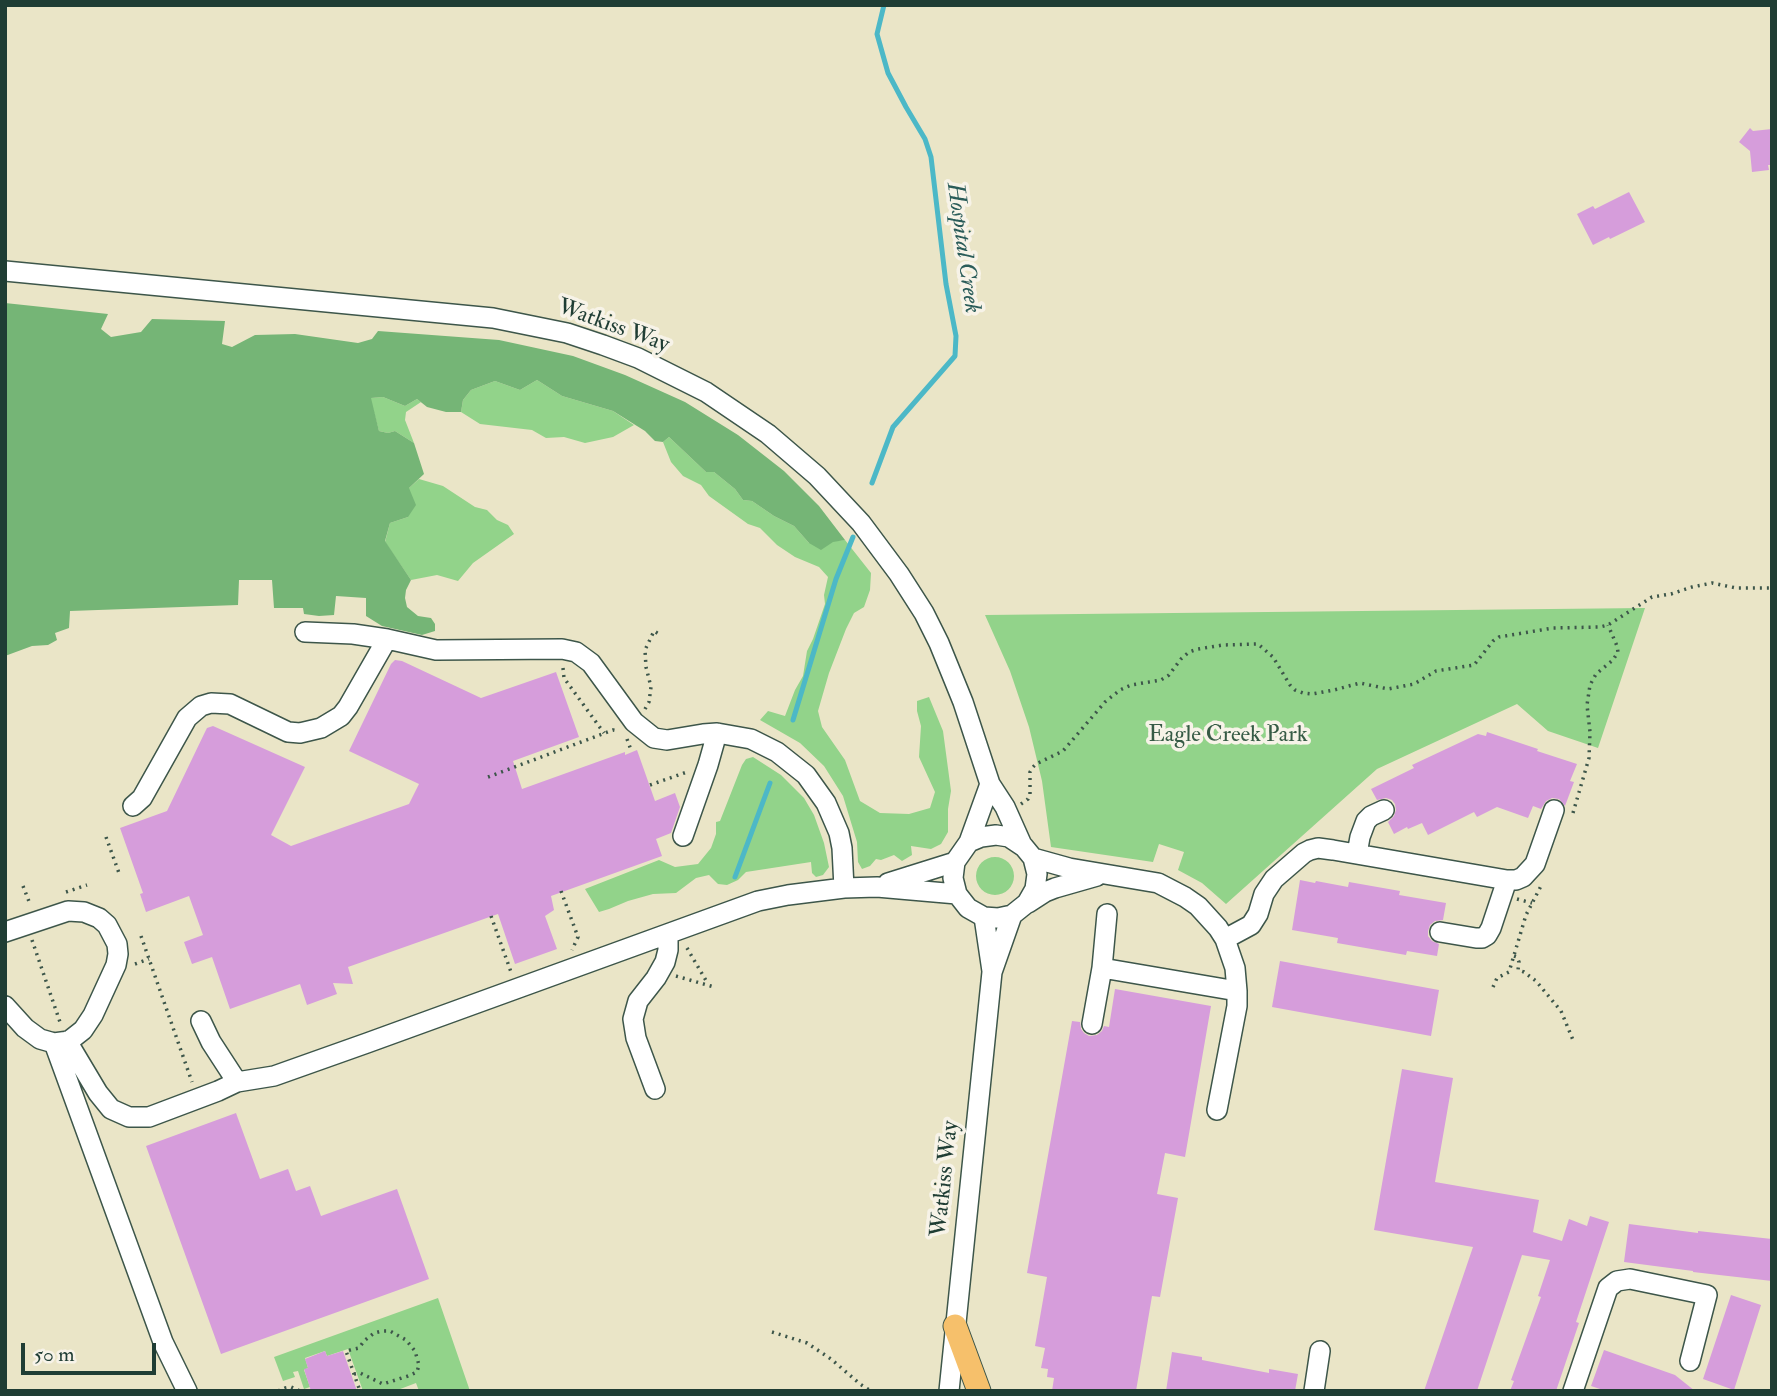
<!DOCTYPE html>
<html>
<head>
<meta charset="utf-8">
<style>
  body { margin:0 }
  #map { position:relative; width:1777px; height:1396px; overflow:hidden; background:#eae5c7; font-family:"IM FELL Double Pica",serif }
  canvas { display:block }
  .frame { position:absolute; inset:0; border:7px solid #1f3d34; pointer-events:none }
  .scale { position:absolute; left:21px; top:1343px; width:135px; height:32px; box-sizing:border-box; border:4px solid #1f3d34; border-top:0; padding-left:9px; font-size:21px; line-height:24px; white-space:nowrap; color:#1f3d34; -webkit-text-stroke:5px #f7f3e8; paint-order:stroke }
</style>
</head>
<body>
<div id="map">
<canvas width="1777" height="1396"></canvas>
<div class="frame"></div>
<div class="scale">50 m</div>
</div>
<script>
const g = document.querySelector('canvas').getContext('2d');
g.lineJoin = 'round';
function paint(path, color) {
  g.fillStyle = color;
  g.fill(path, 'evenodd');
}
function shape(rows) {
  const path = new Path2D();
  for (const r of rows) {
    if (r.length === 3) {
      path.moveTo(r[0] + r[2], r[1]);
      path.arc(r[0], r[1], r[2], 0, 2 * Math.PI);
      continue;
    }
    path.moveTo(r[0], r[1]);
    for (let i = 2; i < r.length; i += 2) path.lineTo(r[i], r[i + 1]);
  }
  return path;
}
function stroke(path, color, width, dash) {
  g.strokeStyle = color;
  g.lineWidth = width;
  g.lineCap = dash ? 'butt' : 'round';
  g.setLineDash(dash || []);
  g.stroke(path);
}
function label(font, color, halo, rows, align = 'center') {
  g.font = font + ' "IM FELL Double Pica",serif';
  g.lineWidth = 7;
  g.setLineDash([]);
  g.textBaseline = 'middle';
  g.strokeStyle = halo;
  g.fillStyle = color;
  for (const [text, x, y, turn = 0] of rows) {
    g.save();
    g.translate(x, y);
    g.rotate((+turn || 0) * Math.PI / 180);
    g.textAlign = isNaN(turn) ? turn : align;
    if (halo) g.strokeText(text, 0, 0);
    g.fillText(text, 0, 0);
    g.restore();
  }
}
const green = shape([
  [537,380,562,396,613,411,634,425,613,437,585,443,564,437,546,438,532,430,480,424,461,412,463,400,471,390,495,381,520,390],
  [383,397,405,406,417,399,421,402,406,412,405,420,414,443,395,431,388,433,379,431,370,398],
  [669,437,706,472,714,472,735,489,743,500,752,501,774,516,794,526,809,543,845,540,871,573,870,590,864,607,854,613,846,629,829,673,818,711,822,727,845,760,860,801,880,813,909,814,930,808,935,792,919,757,921,726,917,711,917,701,929,697,943,731,951,791,948,809,948,832,941,844,931,849,911,846,912,855,902,861,894,855,881,860,876,859,870,866,862,869,858,862,857,842,843,796,824,766,800,743,760,720,768,711,785,716,795,690,803,676,807,651,813,639,825,604,824,595,828,577,819,567,795,557,777,545,760,528,748,524,709,496,701,485,683,476,671,462,663,442],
  [419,479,443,486,475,507,487,510,497,520,508,525,514,534,473,563,458,581,437,575,411,580,385,542,390,523,408,517,409,488],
  [1645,608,1598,748,1548,731,1517,704,1377,769,1226,904,1202,883,1178,870,1184,852,1159,844,1153,862,1051,847,1042,781,1029,727,1010,671,985,615],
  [753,757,781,775,804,798,814,815,824,843,829,867,823,875,816,877,812,873,811,862,746,872,738,880,727,885,718,884,709,875,696,878,676,893,653,894,628,901,609,909,599,912,585,889,659,860,675,867,698,864,711,848,716,834,716,822,720,821,742,765,746,759],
  [995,876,19],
  [438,1298,470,1391,419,1391,416,1383,395,1391,363,1391,348,1349,327,1356,325,1351,305,1358,308,1368,304,1370,310,1387,304,1389,298,1371,293,1372,295,1377,283,1381,274,1357]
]);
const forest = shape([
  [5,303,108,314,101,329,111,337,141,332,152,319,225,321,222,344,232,347,255,335,295,334,358,343,372,339,378,331,499,340,573,356,625,375,685,402,738,435,784,471,819,506,845,540,833,542,821,550,809,543,794,526,774,516,752,501,743,500,735,489,714,472,706,472,669,437,663,442,655,441,645,431,613,411,562,396,537,380,520,390,495,381,471,390,463,400,461,412,446,412,427,407,417,399,405,406,383,397,371,398,379,431,388,433,395,431,414,443,424,474,409,488,416,505,408,517,390,523,385,541,411,580,406,590,405,598,407,607,418,616,431,618,435,624,435,631,422,635,382,626,366,616,366,598,336,596,334,615,319,616,304,614,303,608,274,608,272,580,239,580,238,605,70,611,69,628,55,633,57,640,48,645,32,646,5,656]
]);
const stream = shape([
  [872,483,893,427,955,356,956,336,946,284,931,157,925,139,906,107,888,73,877,34,884,5],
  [793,720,836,579,853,537],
  [735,877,770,783]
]);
const building = shape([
  [1750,128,1753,131,1772,129,1772,165,1768,165,1769,170,1752,172,1750,151,1739,142],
  [1629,192,1645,222,1610,239,1609,237,1593,245,1577,214,1593,206,1595,209],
  [395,660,402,661,481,698,556,672,579,737,513,761,522,789,625,752,625,755,637,750,655,801,675,793,680,807,671,833,656,839,662,856,551,896,554,910,545,916,557,949,515,964,498,914,348,967,353,984,333,983,337,994,307,1005,300,984,230,1009,212,957,192,964,184,942,203,935,189,896,146,912,140,894,143,893,120,828,167,811,205,732,207,728,213,726,305,767,271,835,291,846,409,804,419,784,349,751,391,664],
  [1487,732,1538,749,1537,751,1577,764,1570,781,1574,782,1565,806,1559,799,1552,798,1546,801,1541,809,1533,806,1528,818,1497,807,1477,817,1474,812,1428,835,1422,823,1408,829,1407,827,1394,834,1388,822,1394,816,1396,810,1395,804,1392,800,1386,798,1377,800,1371,789,1414,768,1412,765,1478,734,1486,736],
  [1300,880,1315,883,1316,881,1348,887,1349,882,1400,891,1399,895,1446,903,1443,920,1435,921,1430,925,1428,931,1428,936,1432,941,1439,944,1437,956,1407,951,1406,955,1337,943,1338,938,1292,930],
  [1280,961,1439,990,1431,1036,1272,1007],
  [1115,989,1211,1006,1185,1157,1165,1153,1157,1194,1178,1198,1160,1297,1152,1296,1136,1391,1052,1391,1054,1378,1047,1377,1048,1369,1041,1368,1045,1348,1035,1346,1047,1277,1027,1273,1072,1021,1080,1022,1081,1029,1084,1033,1089,1036,1097,1035,1102,1031,1104,1026,1109,1027],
  [1402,1069,1453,1078,1435,1182,1539,1200,1533,1232,1562,1241,1569,1219,1587,1226,1590,1216,1609,1222,1576,1322,1579,1323,1556,1391,1510,1391,1514,1381,1511,1380,1541,1297,1538,1296,1550,1260,1522,1255,1477,1391,1424,1391,1473,1247,1374,1230],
  [236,1113,260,1179,288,1169,296,1191,310,1186,321,1216,397,1189,429,1279,221,1354,146,1146],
  [1629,1224,1698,1233,1698,1231,1772,1239,1772,1281,1693,1272,1693,1271,1624,1262],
  [1731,1295,1761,1305,1734,1390,1703,1379],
  [1604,1350,1675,1375,1695,1391,1606,1391,1591,1386],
  [325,1351,327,1356,343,1351,357,1391,311,1391,304,1369,308,1368,305,1359],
  [1172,1352,1202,1357,1202,1360,1269,1373,1269,1369,1298,1374,1295,1391,1166,1391]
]);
const path = shape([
  [563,668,564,678,604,733],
  [645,709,649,702,651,687,646,667,645,650,654,631,659,634],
  [627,739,631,750],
  [488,777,613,730,619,731],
  [650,785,687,772],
  [1021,804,1028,799,1030,794,1030,772,1033,767,1036,764,1063,751,1105,702,1120,690,1131,685,1161,680,1169,675,1181,659,1189,652,1198,649,1223,645,1258,644,1273,657,1290,685,1295,690,1303,693,1312,694,1334,690,1360,683,1388,689,1414,684,1436,671,1474,665,1493,641,1499,637,1553,628,1600,627,1608,625,1652,597,1671,594,1692,587,1712,583,1736,588,1772,588],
  [1573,813,1589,758,1590,732,1587,705,1590,685,1596,674,1613,660,1618,652,1617,646,1608,625],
  [106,837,119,873],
  [23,886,30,904],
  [561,891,578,937,572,950],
  [66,892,87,885],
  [1517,899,1532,903],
  [491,916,511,972],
  [141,936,192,1082],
  [32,940,61,1025],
  [687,948,708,984],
  [1514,956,1517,957,1519,962,1518,970,1524,972,1536,981,1561,1011,1573,1040],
  [135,964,149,959],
  [676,976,714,987],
  [1493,987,1497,978,1509,972,1526,915,1542,884],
  [772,1332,807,1343,831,1359,860,1384,871,1391],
  [354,1374,360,1373,383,1384,408,1376,417,1372,419,1365,415,1351,406,1340,390,1331,382,1331,374,1333,364,1341,359,1348,346,1351,360,1391],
  [278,1391,285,1388,291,1387,300,1391]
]);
const minor = shape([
  [5,271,493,318,567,333,603,345,638,358,706,392,768,434,817,476,861,523,899,574,924,613,939,643,963,702,990,784,1005,807,1022,845],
  [305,632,353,634,387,639,436,650,562,649,576,652,591,663,634,722,654,738,667,740,703,734,717,733,751,739,777,752,806,775,826,803,839,833,842,848,844,888],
  [133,806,142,798,187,718,201,706,211,703,230,704,288,732,300,733,321,728,341,716,348,707,387,639],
  [996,835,1009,837,1024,847,1033,858,1037,874,1035,889,1027,903,1012,915,998,918,984,917,968,908,957,894,953,878,955,862,969,842,981,837,996,835],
  [683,836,708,765,717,733],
  [969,842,990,784],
  [1357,854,1360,837,1366,821,1371,816,1384,810],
  [1033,858,1069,868,1158,883,1185,897,1198,906,1218,928,1225,939,1235,968,1237,991,1237,1006,1217,1110],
  [888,883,955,862],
  [1028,903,1045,892,1055,888,1097,876],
  [984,917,992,971],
  [5,932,68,911,84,912,99,918,107,925,117,944,118,954,116,965,93,1015,83,1030,69,1041,54,1043,40,1039,25,1028,5,1006],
  [1440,932,1476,938,1482,938,1487,935,1491,928,1507,880],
  [1225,939,1251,925,1258,914,1264,894,1274,879,1304,853,1310,850,1318,848,1333,850,1507,880,1516,880,1523,877,1535,864,1554,810],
  [1102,968,1107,914],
  [201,1021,211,1042,237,1082],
  [1092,1024,1102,968,1237,991],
  [67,1041,98,1093,111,1109,129,1117,149,1117,218,1091,237,1082,274,1076,367,1043,758,901,788,895,844,888,877,887,957,894],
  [54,1043,163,1342,187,1391],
  [655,1089,636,1038,633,1019,638,1001,656,978,665,962,668,950,668,934],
  [949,1391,992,972,1012,915],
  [1314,1391,1320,1351],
  [1573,1391,1608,1288,1617,1281,1630,1279,1707,1295,1690,1361]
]);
const major = shape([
  [955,1326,979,1391]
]);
const streetNames = [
  ["Watkiss Way",613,327,20],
  ["Watkiss Way",946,1179,-84]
];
const parkNames = [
  ["Eagle Creek Park",1228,736]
];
const waterNames = [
  ["Hospital Creek",962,248,82]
];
paint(green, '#92d38a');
paint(forest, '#75b576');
stroke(stream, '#4cb8c7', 5);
paint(building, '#d69ddb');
stroke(minor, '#3d564a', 22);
stroke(major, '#3d564a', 25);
stroke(path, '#3d564a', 3.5, [2, 5]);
stroke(minor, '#fff', 19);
stroke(major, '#f6c06b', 23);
label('23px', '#1f3d34', '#f7f3e8', streetNames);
label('23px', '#365b45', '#f7f3e8', parkNames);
label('italic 24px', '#2a5c59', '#f7f3e8', waterNames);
</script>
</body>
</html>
